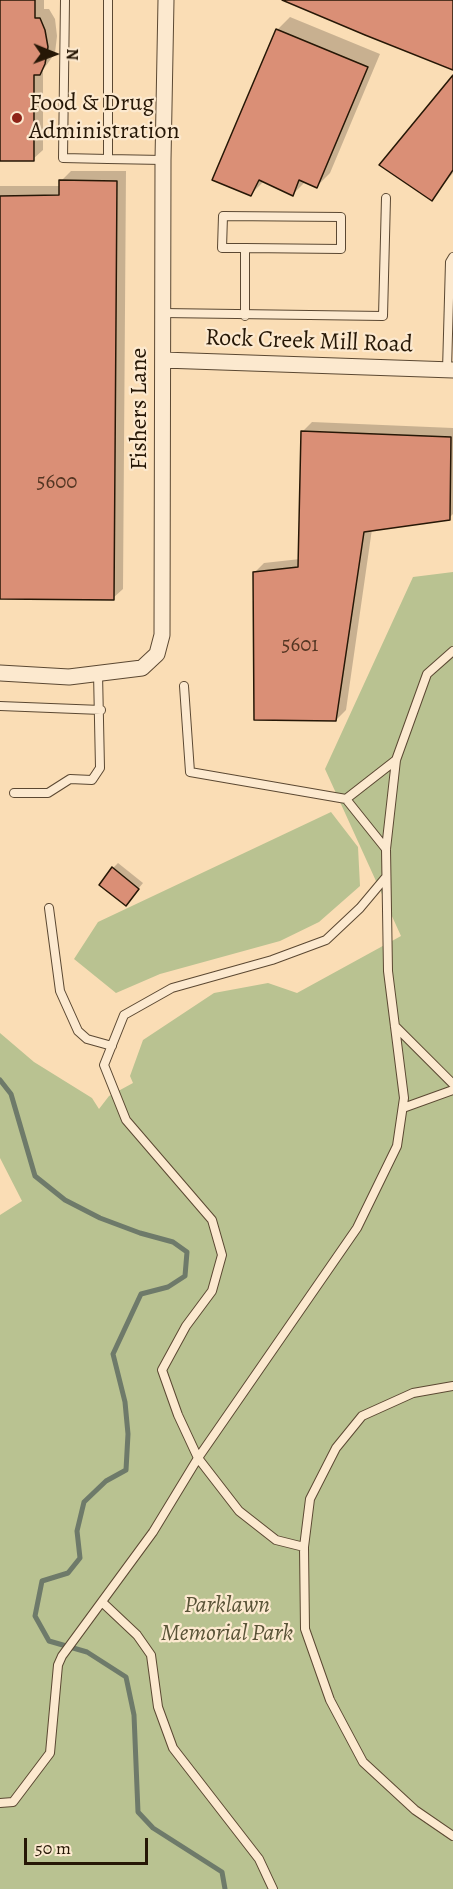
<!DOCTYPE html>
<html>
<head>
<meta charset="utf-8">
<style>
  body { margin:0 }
  #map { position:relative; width:453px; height:1889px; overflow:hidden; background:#faddb5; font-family:Alegreya,serif }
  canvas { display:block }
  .north { position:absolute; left:24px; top:24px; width:60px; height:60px; -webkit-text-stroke:4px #fce9cf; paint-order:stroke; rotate:91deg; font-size:16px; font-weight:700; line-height:24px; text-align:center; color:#261706 }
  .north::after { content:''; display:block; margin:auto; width:21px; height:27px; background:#261706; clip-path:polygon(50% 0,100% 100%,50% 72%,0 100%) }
  .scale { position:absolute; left:24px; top:1838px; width:124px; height:27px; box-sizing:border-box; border:3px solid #261706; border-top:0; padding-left:8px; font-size:18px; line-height:21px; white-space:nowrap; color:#261706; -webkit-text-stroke:4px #fce9cf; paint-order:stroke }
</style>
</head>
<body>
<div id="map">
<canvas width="453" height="1889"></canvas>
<div class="north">N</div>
<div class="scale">50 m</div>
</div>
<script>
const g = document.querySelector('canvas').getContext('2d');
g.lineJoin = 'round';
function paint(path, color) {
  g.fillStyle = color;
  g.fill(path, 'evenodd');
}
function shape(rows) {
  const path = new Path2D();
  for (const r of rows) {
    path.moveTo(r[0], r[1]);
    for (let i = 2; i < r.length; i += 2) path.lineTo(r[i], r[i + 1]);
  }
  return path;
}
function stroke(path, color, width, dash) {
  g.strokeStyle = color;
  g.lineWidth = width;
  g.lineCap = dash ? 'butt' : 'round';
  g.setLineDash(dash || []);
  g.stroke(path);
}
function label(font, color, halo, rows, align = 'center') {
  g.font = font + ' Alegreya,serif';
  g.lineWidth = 4.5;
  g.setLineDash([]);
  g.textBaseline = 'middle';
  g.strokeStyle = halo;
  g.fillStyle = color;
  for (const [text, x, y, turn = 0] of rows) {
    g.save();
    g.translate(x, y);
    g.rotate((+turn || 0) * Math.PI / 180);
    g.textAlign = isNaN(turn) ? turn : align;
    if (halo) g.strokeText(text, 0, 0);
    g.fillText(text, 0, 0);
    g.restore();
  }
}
const green = shape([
  [453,572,453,1889,0,1889,0,1215,22,1201,0,1158,0,1033,34,1062,92,1098,99,1109,109,1096,133,1083,130,1076,143,1040,214,993,268,983,297,993,401,936,325,769,413,577],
  [331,812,358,847,360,886,319,922,280,941,160,974,116,993,74,959,98,922]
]);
const shadow = shape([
  [0,0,44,0,44,9,49,9,55,19,57,36,55,53,43,70,43,150,33,159,0,160],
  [290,17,380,54,330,173,317,186,306,181,293,194,264,181,251,194,277,30],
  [453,77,453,173,432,199],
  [71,171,126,171,123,589,113,598,0,597,0,186,61,186,61,181],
  [312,422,453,428,453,514,449,518,372,529,346,710,336,720,254,573,264,563,300,559,302,432],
  [118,863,143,883,130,899,113,868]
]);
const stream = shape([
  [0,1080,11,1094,35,1176,65,1200,100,1218,140,1233,173,1242,187,1252,185,1276,168,1287,141,1294,113,1354,125,1402,128,1434,126,1470,106,1481,84,1502,77,1531,80,1558,68,1573,42,1581,35,1616,49,1641,87,1652,126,1677,134,1715,138,1812,153,1828,222,1872,225,1889]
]);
const building = shape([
  [0,0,35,0,35,18,40,18,45,30,48,47,45,64,40,75,34,75,34,161,0,161,0,0],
  [282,0,453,0,453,70,365,35,282,0],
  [276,29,368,67,317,188,299,180,293,196,259,180,251,196,212,180,276,29],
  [453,75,453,170,432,201,379,165,453,75],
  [59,180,117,181,114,600,0,599,0,196,59,195,59,180],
  [301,431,451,437,450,520,364,532,336,721,254,720,253,572,298,567,301,431],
  [112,867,139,889,126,906,99,885,112,867]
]);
const lane = shape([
  [65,0,63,158,108,159],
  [108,0,108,159,163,160],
  [163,313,383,316,386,198],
  [245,316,245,248,222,248,223,216,341,217,341,249,245,248],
  [447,370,450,262,453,257],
  [184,686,190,772,346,799,386,849],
  [0,706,101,710],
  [14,793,48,793,70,779,92,780,100,768,98,673],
  [346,799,396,760],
  [49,908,60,991,78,1031,87,1039,112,1046],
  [395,1026,453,1084],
  [403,1108,453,1090],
  [453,1386,413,1393,362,1416,336,1448,310,1499,304,1547,305,1629,330,1700,363,1762,415,1810,453,1836],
  [304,1547,276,1540,239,1511,198,1458,178,1415,162,1370,186,1326,212,1291,222,1255,212,1220,126,1120,104,1065,124,1015,172,988,272,960,326,940,360,908,386,877],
  [102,1602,137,1635,151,1655,158,1707,173,1748,259,1859,273,1889],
  [0,1803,13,1802,50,1753,58,1665,62,1656,153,1532,198,1458,357,1228,397,1146,404,1098,388,971,386,849,396,760,427,674,453,651]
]);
const street = shape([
  [163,360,453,370],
  [0,673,69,677,142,668,157,654,162,635,163,160,166,0]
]);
const markers = [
  [17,118,6,"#8f2418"]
];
const numberNames = [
  ["5600",57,483],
  ["5601",300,646]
];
const poiNames = [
  ["Food & Drug",29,104],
  ["Administration",29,132]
];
const streetNames = [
  ["Rock Creek Mill Road",309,342,2],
  ["Fishers Lane",140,409,-90]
];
const parkNames = [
  ["Parklawn",227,1606],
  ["Memorial Park",227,1634]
];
paint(green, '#b9c291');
paint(shadow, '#0003');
stroke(stream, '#6e7a6a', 5);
paint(building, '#da8f76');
stroke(building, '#261706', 1.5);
stroke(lane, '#5b4832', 10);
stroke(street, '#5b4832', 17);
stroke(lane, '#fce9cf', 8);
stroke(street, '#fce9cf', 15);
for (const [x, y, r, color] of markers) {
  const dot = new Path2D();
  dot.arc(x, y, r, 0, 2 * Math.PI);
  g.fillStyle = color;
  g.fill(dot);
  stroke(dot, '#fce9cf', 2);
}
label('21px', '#533522', null, numberNames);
label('24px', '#261706', '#fce9cf', poiNames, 'left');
label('24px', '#261706', '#fce9cf', streetNames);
label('italic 24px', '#595337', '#fce9cf', parkNames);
</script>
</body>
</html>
